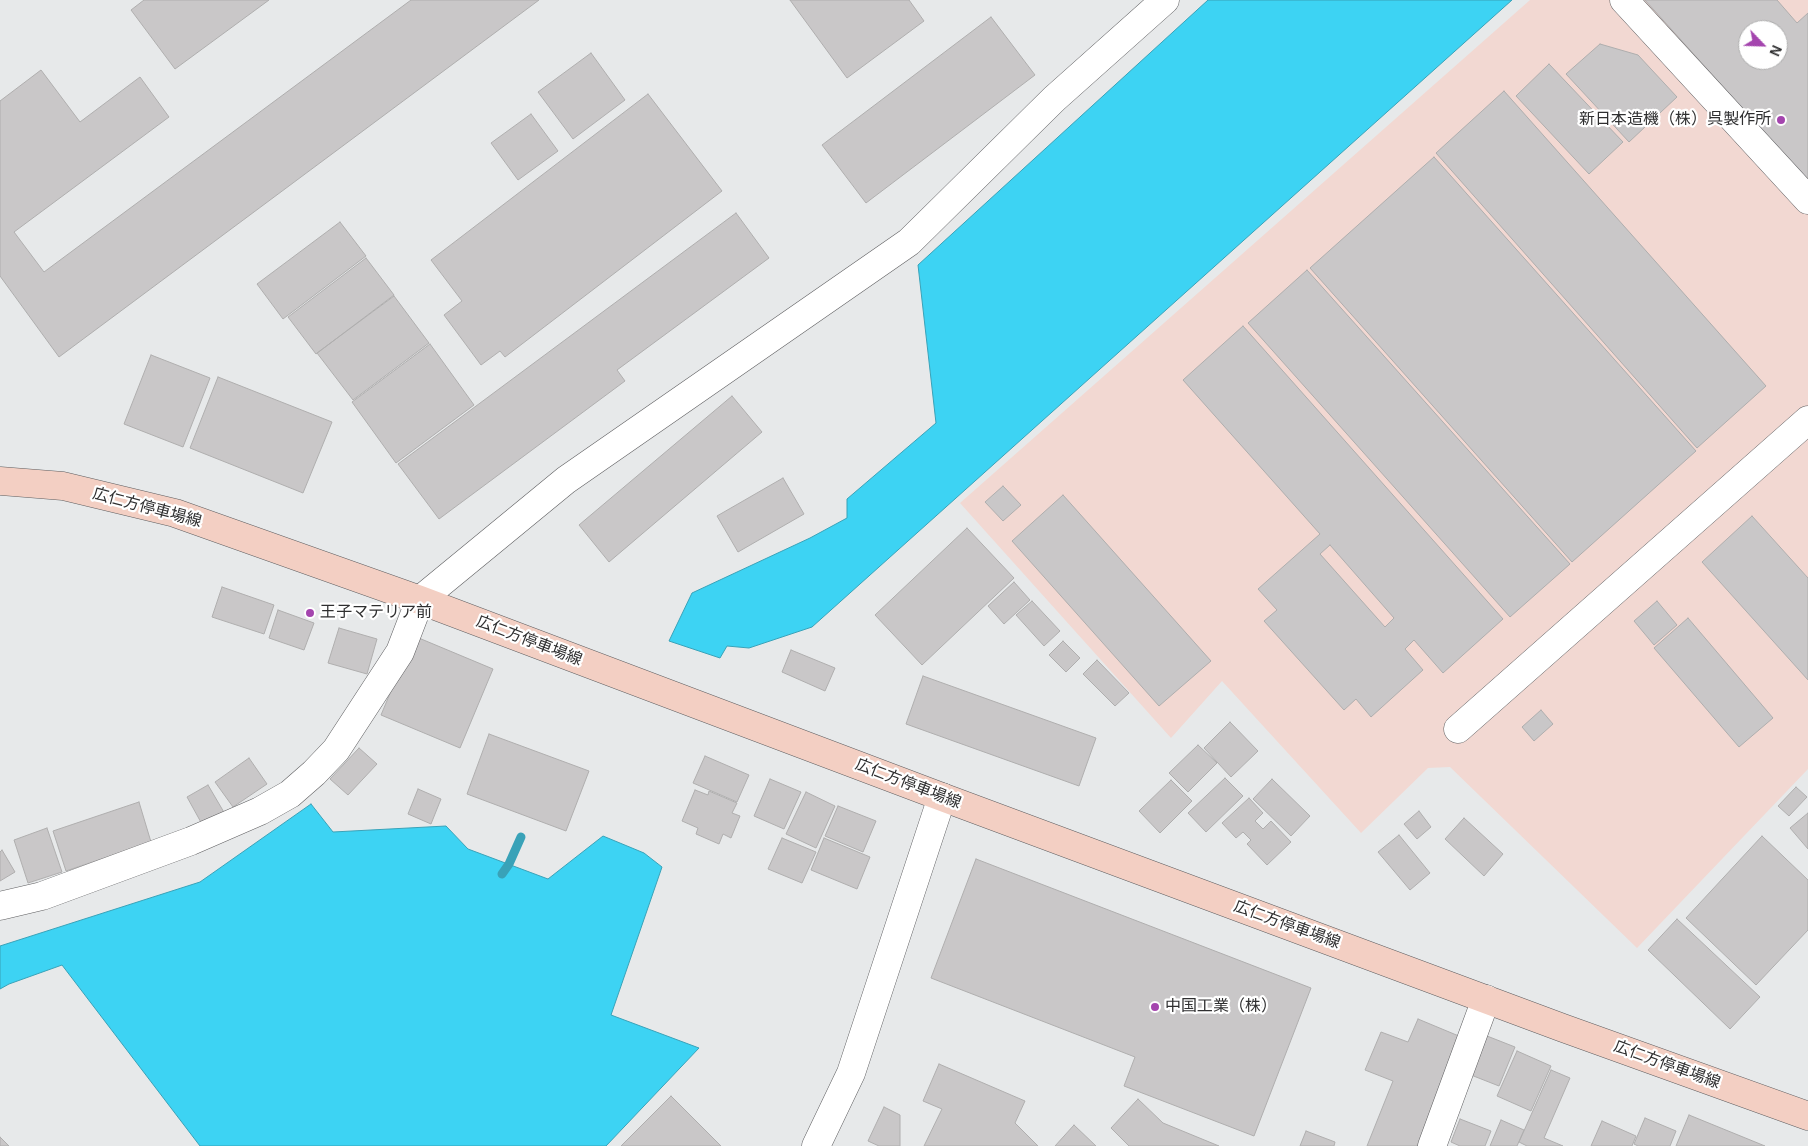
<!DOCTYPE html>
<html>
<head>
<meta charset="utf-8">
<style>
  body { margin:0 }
  #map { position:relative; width:1808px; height:1146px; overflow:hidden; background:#e7e9ea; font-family:Arial,sans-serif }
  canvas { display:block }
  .north { position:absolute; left:1738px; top:20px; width:50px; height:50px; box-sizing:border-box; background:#fff; border:1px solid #acacac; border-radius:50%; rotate:114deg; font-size:14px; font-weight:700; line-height:20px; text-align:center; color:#2f2f30 }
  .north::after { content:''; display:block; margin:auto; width:18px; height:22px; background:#a445ae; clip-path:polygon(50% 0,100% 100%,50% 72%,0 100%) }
</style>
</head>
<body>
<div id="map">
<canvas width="1808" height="1146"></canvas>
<div class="north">N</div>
</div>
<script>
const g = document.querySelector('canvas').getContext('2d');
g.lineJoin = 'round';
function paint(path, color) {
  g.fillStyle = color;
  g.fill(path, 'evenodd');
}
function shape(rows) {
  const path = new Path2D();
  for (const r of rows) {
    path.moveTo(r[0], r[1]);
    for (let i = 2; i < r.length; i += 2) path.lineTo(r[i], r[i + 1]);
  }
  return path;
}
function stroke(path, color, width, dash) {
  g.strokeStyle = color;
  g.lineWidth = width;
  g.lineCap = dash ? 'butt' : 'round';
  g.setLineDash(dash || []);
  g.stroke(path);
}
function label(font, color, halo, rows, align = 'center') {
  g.font = font + ' Arial,"Noto Sans JP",sans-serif';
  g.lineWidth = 4.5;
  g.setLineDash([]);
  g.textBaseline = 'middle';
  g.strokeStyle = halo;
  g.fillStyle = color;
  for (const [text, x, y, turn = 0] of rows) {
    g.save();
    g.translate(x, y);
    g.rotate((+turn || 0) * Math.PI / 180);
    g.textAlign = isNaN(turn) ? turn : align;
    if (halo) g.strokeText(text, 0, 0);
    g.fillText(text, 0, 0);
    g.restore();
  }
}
const industrial = shape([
  [1530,0,1808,0,1808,769,1637,948,1450,767,1428,768,1361,833,1222,681,1171,738,960,503],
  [1748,30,1778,30,1778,60,1748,60]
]);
const water = shape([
  [1208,0,1512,0,812,627,749,648,727,646,720,658,669,641,692,593,810,538,847,518,847,499,936,423,918,265,1208,0],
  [311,804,333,832,446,826,468,849,548,879,603,836,644,853,662,867,611,1015,699,1048,606,1146,200,1146,62,965,9,984,0,989,0,946,200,882,311,804]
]);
const stream = shape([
  [502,874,509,864,521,837]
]);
const building = shape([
  [144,0,269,0,175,69,131,10,144,0],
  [411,0,539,0,59,357,0,276,0,101,41,70,80,122,140,77,169,117,14,232,44,272,411,0],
  [790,0,909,0,924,21,847,78,790,0],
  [1645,0,1777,0,1797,23,1808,13,1808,181,1645,0],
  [1748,30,1778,30,1778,60,1748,60,1748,30],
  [991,17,1035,75,866,203,822,145,991,17],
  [1600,44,1638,55,1677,97,1629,142,1566,74,1600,44],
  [591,53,625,100,573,139,538,92,591,53],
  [1549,64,1623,142,1589,174,1516,96,1549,64],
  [1504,91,1766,386,1697,448,1436,153,1504,91],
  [648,94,722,191,505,357,500,351,481,365,444,315,462,301,431,260,648,94],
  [531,114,558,151,518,180,491,143,531,114],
  [1434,157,1696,451,1572,562,1310,268,1434,157],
  [736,213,769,258,617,370,625,381,439,519,398,464,736,213],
  [340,222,366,256,283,319,257,284,340,222],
  [366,258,394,295,316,354,288,317,366,258],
  [1307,270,1570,564,1510,617,1248,323,1307,270],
  [394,296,429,343,353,400,317,353,394,296],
  [1243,326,1503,619,1443,673,1414,640,1405,649,1423,670,1371,717,1356,699,1344,710,1264,621,1277,610,1258,589,1320,534,1183,380,1243,326],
  [1330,545,1394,618,1385,627,1320,554,1330,545],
  [430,344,474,405,396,463,352,402,430,344],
  [151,355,210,378,183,447,124,424,151,355],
  [218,377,332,422,303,493,190,448,218,377],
  [732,396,762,432,609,562,579,525,732,396],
  [783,478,804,514,738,552,717,516,783,478],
  [1003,486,1021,505,1003,521,985,502,1003,486],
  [1063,495,1211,661,1159,706,1012,541,1063,495],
  [1752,516,1808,578,1808,680,1702,562,1752,516],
  [967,528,1014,578,922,665,875,615,967,528],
  [1014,582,1030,600,1004,624,988,606,1014,582],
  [222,587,274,605,264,634,212,617,222,587],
  [1032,601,1060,631,1044,646,1016,615,1032,601],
  [1657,601,1677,625,1654,645,1634,621,1657,601],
  [278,610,314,623,304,650,269,638,278,610],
  [1688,618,1773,718,1739,747,1654,648,1688,618],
  [339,628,377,639,367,674,328,663,339,628],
  [414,636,493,669,460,748,381,715,414,636],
  [1063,641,1080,658,1066,672,1049,655,1063,641],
  [791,650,835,668,825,691,782,672,791,650],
  [1097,660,1129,693,1115,706,1083,674,1097,660],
  [923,676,1096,738,1079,786,906,724,923,676],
  [1541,710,1553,724,1534,741,1522,727,1541,710],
  [1230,722,1258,751,1231,777,1204,748,1230,722],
  [489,734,589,771,566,831,467,794,489,734],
  [1198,745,1217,763,1188,792,1169,773,1198,745],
  [359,748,377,764,348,795,330,779,359,748],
  [705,756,749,775,737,802,693,783,705,756],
  [249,758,267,784,233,807,215,782,249,758],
  [1225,778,1243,796,1206,832,1188,813,1225,778],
  [770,779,801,792,784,829,754,816,770,779],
  [1272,779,1310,816,1291,836,1253,799,1272,779],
  [1171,780,1192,801,1160,833,1139,811,1171,780],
  [208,785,225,814,203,826,187,797,208,785],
  [1796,787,1807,797,1789,816,1778,806,1796,787],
  [418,789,441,799,431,824,408,814,418,789],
  [695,790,708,795,709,791,737,803,732,813,740,816,731,838,723,834,719,844,696,834,698,828,682,821,695,790],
  [806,792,835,806,816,848,786,834,806,792],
  [1249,798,1263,813,1255,821,1263,829,1271,821,1291,842,1267,865,1247,844,1251,840,1243,832,1236,838,1222,823,1249,798],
  [139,802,151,842,66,871,53,831,139,802],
  [838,806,876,821,863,852,825,836,838,806],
  [1419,811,1431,827,1417,839,1404,824,1419,811],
  [1808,813,1808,849,1790,828,1808,813],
  [1464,818,1503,854,1484,876,1445,839,1464,818],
  [47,828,62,872,28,883,14,840,47,828],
  [1399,835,1430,873,1410,890,1378,852,1399,835],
  [1762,836,1808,880,1808,930,1756,985,1686,918,1762,836],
  [782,838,816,852,802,883,768,869,782,838],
  [824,838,870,857,857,889,811,870,824,838],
  [2,850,15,872,0,881,0,852,2,850],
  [976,859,1311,988,1254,1136,1124,1086,1135,1057,931,978,976,859],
  [1677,919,1760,997,1730,1029,1648,950,1677,919],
  [1418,1019,1466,1039,1423,1146,1367,1146,1393,1081,1365,1070,1381,1032,1408,1042,1418,1019],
  [1487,1036,1515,1047,1499,1086,1471,1075,1487,1036],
  [1517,1051,1551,1066,1531,1111,1497,1096,1517,1051],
  [939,1064,1025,1101,1015,1123,1038,1146,924,1146,942,1109,923,1101,939,1064],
  [1551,1070,1570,1078,1544,1138,1563,1146,1527,1146,1519,1142,1551,1070],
  [671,1096,721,1146,621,1146,671,1096],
  [1138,1099,1163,1123,1219,1146,1129,1146,1111,1128,1138,1099],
  [884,1107,900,1115,900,1146,879,1146,868,1141,884,1107],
  [1689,1115,1765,1146,1676,1146,1689,1115],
  [1645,1118,1676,1131,1670,1146,1638,1146,1634,1144,1645,1118],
  [1460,1119,1491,1131,1485,1146,1460,1146,1451,1142,1460,1119],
  [1501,1120,1524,1130,1517,1146,1490,1146,1501,1120],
  [1602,1121,1636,1136,1632,1146,1591,1146,1602,1121],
  [1074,1125,1096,1146,1055,1146,1074,1125],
  [1306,1131,1335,1142,1334,1146,1300,1146,1306,1131],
  [0,1137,9,1146,0,1146,0,1137]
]);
const minor = shape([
  [1624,0,1808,200],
  [1458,729,1808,420],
  [0,906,42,896,191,841,260,811,290,794,314,773,336,750,400,652,420,600,566,480,909,242,1054,99,1165,0],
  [1432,1146,1486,999]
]);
const tertiary = shape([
  [816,1146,851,1073,942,797]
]);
const secondary = shape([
  [0,481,63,486,175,513,420,600,942,797,1563,1028,1808,1116]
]);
const markers = [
  [1781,120,5,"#a445ae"],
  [310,613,5,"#a445ae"],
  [1155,1007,5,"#a445ae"]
];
const poiNames = [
  ["新日本造機（株）呉製作所",1771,120,"right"],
  ["王子マテリア前",320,613],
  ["中国工業（株）",1165,1007]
];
const streetNames = [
  ["広仁方停車場線",147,508,15],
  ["広仁方停車場線",529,641,21],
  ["広仁方停車場線",908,784,21],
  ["広仁方停車場線",1287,925,20],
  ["広仁方停車場線",1667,1065,20]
];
paint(industrial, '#f2d8d2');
paint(water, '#3dd3f3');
stroke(water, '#39a2b8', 1);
stroke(stream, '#39a2b8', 9);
paint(building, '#c9c7c8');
stroke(building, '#afaeae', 1);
stroke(minor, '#5e5e60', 29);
stroke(tertiary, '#5e5e60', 29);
stroke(secondary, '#5e5e60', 29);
stroke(minor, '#fff', 28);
stroke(tertiary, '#fff', 28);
stroke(secondary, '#f3cfc3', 28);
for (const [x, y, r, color] of markers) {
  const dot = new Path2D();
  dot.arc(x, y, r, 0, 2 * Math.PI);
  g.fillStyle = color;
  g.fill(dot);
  stroke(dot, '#fff', 2);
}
label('16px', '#2f2f30', '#fff', poiNames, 'left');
label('16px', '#2f2f30', '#fff', streetNames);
</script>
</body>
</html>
